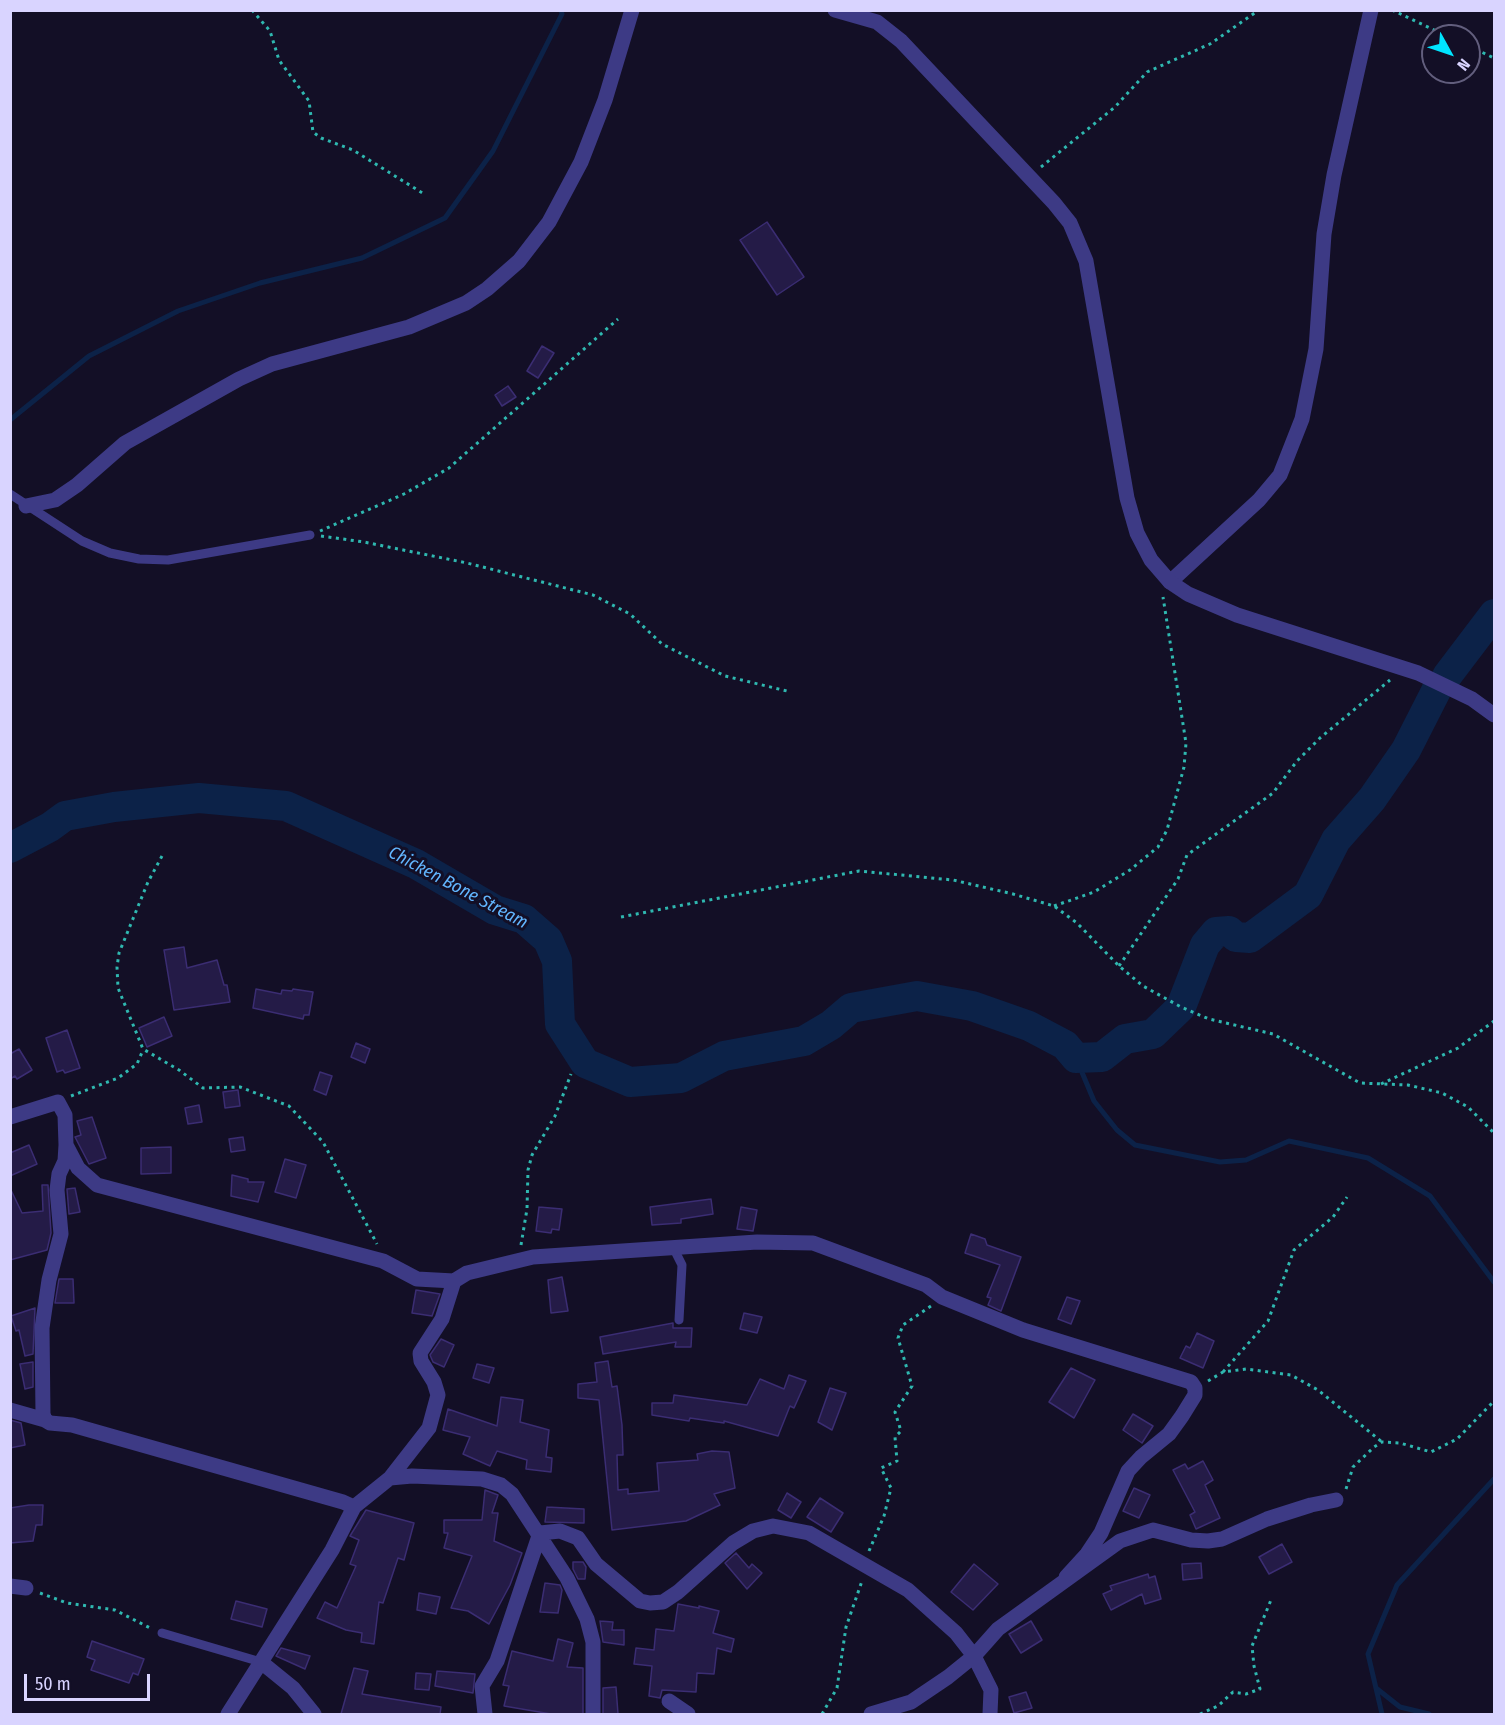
<!DOCTYPE html>
<html>
<head>
<meta charset="utf-8">
<style>
  body { margin:0 }
  #map { position:relative; width:1505px; height:1725px; overflow:hidden; background:#130f26; font-family:"Fira Sans Condensed",sans-serif }
  canvas { display:block }
  .frame { position:absolute; inset:0; border:12px solid #d9d4ff; pointer-events:none }
  .north { position:absolute; left:1421px; top:24px; width:60px; height:60px; box-sizing:border-box; background:#130f26; border:2px solid #625e7d; border-radius:50%; rotate:130deg; font-size:16px; font-weight:700; line-height:24px; text-align:center; color:#d9d4ff }
  .north::after { content:''; display:block; margin:auto; width:21px; height:27px; background:#00e5ff; clip-path:polygon(50% 0,100% 100%,50% 72%,0 100%) }
  .scale { position:absolute; left:24px; top:1674px; width:126px; height:27px; box-sizing:border-box; border:3px solid #d9d4ff; border-top:0; padding-left:8px; font-size:18px; line-height:21px; white-space:nowrap; color:#d9d4ff; -webkit-text-stroke:4px #130f26; paint-order:stroke }
</style>
</head>
<body>
<div id="map">
<canvas width="1505" height="1725"></canvas>
<div class="frame"></div>
<div class="north">N</div>
<div class="scale">50 m</div>
</div>
<script>
const g = document.querySelector('canvas').getContext('2d');
g.lineJoin = 'round';
function shape(rows) {
  const path = new Path2D();
  for (const r of rows) {
    path.moveTo(r[0], r[1]);
    for (let i = 2; i < r.length; i += 2) path.lineTo(r[i], r[i + 1]);
  }
  return path;
}
function stroke(path, color, width, dash) {
  g.strokeStyle = color;
  g.lineWidth = width;
  g.lineCap = dash ? 'butt' : 'round';
  g.setLineDash(dash || []);
  g.stroke(path);
}
function paint(path, color) {
  g.fillStyle = color;
  g.fill(path, 'evenodd');
}
function label(font, color, halo, rows, align = 'center') {
  g.font = font + ' "Fira Sans Condensed",sans-serif';
  g.lineWidth = 6;
  g.setLineDash([]);
  g.textBaseline = 'middle';
  g.strokeStyle = halo;
  g.fillStyle = color;
  for (const [text, x, y, turn = 0] of rows) {
    g.save();
    g.translate(x, y);
    g.rotate((+turn || 0) * Math.PI / 180);
    g.textAlign = isNaN(turn) ? turn : align;
    if (halo) g.strokeText(text, 0, 0);
    g.fillText(text, 0, 0);
    g.restore();
  }
}
const stream = shape([
  [10,420,89,356,178,311,260,283,362,258,445,218,493,151,562,14,561,10],
  [1076,1058,1094,1101,1117,1130,1135,1145,1220,1162,1246,1160,1289,1141,1368,1158,1430,1196,1494,1282],
  [1376,1688,1400,1707,1429,1714],
  [1382,1714,1368,1654,1397,1585,1494,1479]
]);
const river = shape([
  [1447,676,1494,614],
  [10,848,50,827,65,816,114,807,199,798,286,806,416,864,495,910,524,919,548,940,557,961,560,1024,585,1063,630,1082,681,1078,724,1056,804,1041,831,1025,851,1008,917,996,972,1006,1029,1026,1065,1045,1076,1058,1102,1057,1125,1039,1153,1034,1181,1007,1205,945,1216,932,1229,931,1236,937,1250,938,1308,895,1336,840,1372,799,1406,750,1436,691]
]);
const building = shape([
  [767,222,804,277,777,295,740,240,767,222],
  [542,346,554,353,538,378,527,371,542,346],
  [508,386,516,397,502,406,495,395,508,386],
  [184,947,187,968,217,960,224,985,227,985,230,1002,174,1010,164,950,184,947],
  [256,989,281,994,282,990,292,991,293,989,313,992,309,1015,304,1015,303,1019,253,1008,256,989],
  [164,1017,172,1036,147,1047,139,1028,164,1017],
  [67,1030,80,1068,65,1073,63,1070,57,1072,46,1038,67,1030],
  [356,1043,370,1049,365,1063,351,1057,356,1043],
  [19,1049,32,1070,17,1079,15,1076,10,1079,10,1054,19,1049],
  [320,1072,332,1076,326,1095,314,1090,320,1072],
  [238,1090,240,1106,225,1108,223,1092,238,1090],
  [199,1105,202,1122,188,1124,185,1108,199,1105],
  [92,1117,106,1158,89,1164,75,1137,81,1135,77,1121,92,1117],
  [243,1137,245,1150,231,1152,229,1139,243,1137],
  [29,1145,37,1164,10,1176,10,1153,29,1145],
  [171,1147,171,1173,141,1174,141,1148,171,1147],
  [285,1159,306,1165,296,1198,275,1192,285,1159],
  [232,1175,248,1179,248,1182,264,1182,258,1202,231,1196,232,1175],
  [42,1185,48,1185,51,1233,47,1250,10,1260,10,1188,22,1213,43,1211,42,1185],
  [75,1188,80,1212,69,1214,67,1189,75,1188],
  [711,1199,713,1214,681,1219,681,1223,652,1225,650,1207,711,1199],
  [539,1207,562,1209,559,1230,552,1229,551,1233,536,1231,539,1207],
  [741,1207,757,1210,753,1231,737,1229,741,1207],
  [971,1234,985,1239,987,1245,1021,1257,1001,1311,988,1305,991,1298,987,1297,1000,1265,965,1253,971,1234],
  [562,1277,568,1311,551,1313,548,1280,562,1277],
  [59,1279,73,1279,74,1303,55,1303,59,1279],
  [416,1290,440,1294,432,1316,412,1313,416,1290],
  [1067,1297,1080,1301,1071,1324,1058,1319,1067,1297],
  [35,1308,33,1354,25,1356,19,1330,16,1331,11,1316,35,1308],
  [744,1313,762,1317,757,1333,740,1329,744,1313],
  [673,1323,673,1328,692,1328,691,1347,675,1347,676,1342,603,1354,600,1337,673,1323],
  [1197,1333,1214,1341,1203,1368,1180,1358,1186,1346,1190,1348,1197,1333],
  [441,1339,454,1345,444,1367,433,1362,430,1355,441,1339],
  [608,1361,612,1387,617,1386,622,1425,623,1455,617,1455,618,1490,628,1489,628,1494,659,1491,657,1463,698,1460,697,1454,712,1451,729,1452,735,1488,714,1494,720,1505,686,1521,612,1530,599,1400,578,1398,578,1384,597,1382,595,1363,608,1361],
  [33,1362,33,1387,25,1389,20,1364,33,1362],
  [477,1364,494,1368,489,1383,473,1378,477,1364],
  [1071,1368,1095,1380,1074,1418,1049,1402,1071,1368],
  [789,1375,806,1381,794,1408,790,1406,778,1436,724,1421,724,1423,690,1418,689,1421,652,1415,652,1403,673,1403,674,1395,747,1405,760,1379,784,1389,789,1375],
  [830,1388,846,1393,832,1430,818,1422,830,1388],
  [501,1397,523,1400,520,1422,549,1430,546,1457,552,1458,551,1472,526,1469,527,1460,497,1451,490,1466,463,1454,470,1437,443,1430,448,1409,497,1426,501,1397],
  [1133,1414,1153,1426,1142,1443,1123,1430,1133,1414],
  [10,1420,21,1423,25,1445,10,1448,10,1420],
  [1203,1461,1213,1480,1205,1485,1220,1518,1196,1529,1190,1515,1195,1512,1173,1470,1185,1464,1188,1469,1203,1461],
  [1134,1488,1150,1495,1139,1518,1123,1511,1134,1488],
  [485,1490,498,1495,492,1513,498,1513,494,1541,522,1553,510,1585,489,1624,468,1611,451,1608,472,1556,444,1548,448,1533,444,1533,444,1520,482,1520,485,1490],
  [787,1493,801,1502,791,1518,778,1510,787,1493],
  [820,1498,843,1513,831,1532,807,1517,820,1498],
  [29,1505,43,1505,42,1525,36,1525,33,1541,10,1543,10,1508,29,1505],
  [547,1507,584,1509,584,1523,545,1522,547,1507],
  [366,1510,414,1523,404,1560,398,1558,383,1603,379,1602,374,1644,361,1642,362,1633,346,1630,317,1618,325,1602,337,1608,356,1566,350,1564,359,1540,350,1536,366,1510],
  [1282,1544,1292,1562,1269,1574,1259,1557,1282,1544],
  [736,1553,749,1568,752,1564,762,1573,747,1589,725,1563,736,1553],
  [573,1562,583,1562,586,1567,585,1579,578,1579,573,1569,573,1562],
  [1201,1563,1202,1578,1183,1580,1182,1564,1201,1563],
  [974,1564,998,1584,973,1610,951,1592,974,1564],
  [1148,1574,1149,1578,1155,1576,1161,1599,1145,1604,1142,1594,1111,1610,1103,1594,1112,1590,1110,1586,1148,1574],
  [545,1583,560,1585,562,1590,558,1613,540,1612,545,1583],
  [419,1593,440,1597,436,1614,417,1610,419,1593],
  [236,1601,267,1609,262,1627,231,1619,236,1601],
  [678,1604,699,1608,699,1606,719,1611,713,1633,734,1639,731,1652,717,1648,714,1674,697,1673,696,1692,662,1690,660,1698,649,1696,652,1666,634,1664,636,1648,654,1650,656,1629,674,1631,678,1604],
  [600,1621,613,1622,612,1630,624,1630,624,1645,603,1642,600,1621],
  [1031,1621,1042,1640,1021,1653,1009,1634,1031,1621],
  [558,1639,573,1643,567,1667,583,1668,583,1714,551,1714,504,1706,509,1686,503,1685,512,1651,553,1661,558,1639],
  [92,1641,144,1659,138,1675,133,1673,129,1683,91,1670,95,1660,87,1657,92,1641],
  [281,1648,310,1656,305,1669,276,1656,281,1648],
  [354,1668,368,1671,362,1694,441,1707,440,1714,341,1714,354,1668],
  [437,1671,475,1674,473,1693,435,1686,437,1671],
  [416,1673,431,1674,429,1690,415,1689,416,1673],
  [616,1687,618,1714,603,1714,603,1688,616,1687],
  [1026,1692,1032,1708,1014,1713,1009,1697,1026,1692]
]);
const path = shape([
  [252,10,270,31,279,60,309,101,313,132,321,138,353,150,424,194],
  [1392,10,1447,36],
  [1469,46,1494,58],
  [1041,167,1115,107,1147,72,1210,44,1259,10],
  [320,531,404,494,449,468,618,319],
  [321,536,364,542,467,563,593,595,630,614,662,644,725,676,787,691],
  [162,856,148,882,119,953,117,967,118,988,143,1049,179,1070,203,1088,240,1087,289,1106,323,1142,377,1244],
  [1054,906,1094,892,1130,870,1158,847,1167,830,1184,767,1186,743,1163,597],
  [621,917,859,871,953,880,1013,894,1054,906,1077,923,1119,966,1143,986,1181,1007,1209,1019,1273,1034,1360,1083,1408,1085,1442,1093,1468,1107,1494,1133],
  [1119,966,1178,879,1187,855,1273,793,1297,761,1320,738,1390,680],
  [1381,1084,1458,1048,1494,1021],
  [71,1096,118,1078,137,1064,143,1050],
  [521,1245,527,1209,528,1170,532,1155,555,1116,571,1074],
  [1223,1372,1268,1321,1294,1250,1333,1217,1347,1197],
  [1208,1381,1223,1372,1246,1369,1291,1375,1318,1390,1382,1442],
  [1346,1489,1353,1467,1374,1447,1382,1442,1400,1443,1431,1452,1457,1439,1494,1401],
  [869,1551,884,1516,891,1488,881,1468,897,1461,895,1437,901,1431,895,1412,912,1386,898,1338,903,1325,931,1306],
  [40,1593,67,1603,115,1610,152,1629],
  [822,1714,837,1688,846,1627,862,1581],
  [1200,1714,1218,1706,1233,1692,1246,1694,1260,1689,1254,1666,1252,1646,1271,1600]
]);
const service = shape([
  [10,494,82,541,110,553,139,559,168,560,310,535],
  [670,1249,675,1251,682,1265,679,1320],
  [162,1633,261,1662]
]);
const minor = shape([
  [26,506,55,500,77,485,125,443,239,379,272,364,409,327,466,303,487,289,519,261,549,222,581,162,605,100,632,10],
  [1170,582,1259,500,1280,475,1302,419,1316,349,1324,234,1334,175,1371,10],
  [10,1117,58,1102,65,1115,66,1145,78,1168,97,1185,383,1261,417,1279,454,1281],
  [10,1410,45,1420,50,1423,72,1425,343,1502,354,1507],
  [45,1420,43,1414,42,1328,49,1280,61,1234,57,1190,59,1174,65,1161,66,1145],
  [390,1478,412,1476,482,1479,501,1485,512,1494,567,1578,587,1619,593,1642,593,1714],
  [540,1533,560,1531,578,1538,596,1564,640,1601,650,1603,663,1602,678,1592,733,1543,753,1531,773,1526,809,1533,908,1590,956,1633,974,1656,991,1690,990,1714],
  [10,1586,26,1588],
  [261,1662,293,1688,314,1714],
  [669,1701,688,1714],
  [228,1714,332,1550,354,1507,390,1478,429,1428,438,1395,434,1382,421,1361,420,1353,442,1319,454,1281,467,1273,533,1257,757,1242,813,1243,926,1285,942,1297,1023,1330,1191,1382,1195,1388,1195,1395,1182,1416,1169,1434,1141,1457,1128,1471,1101,1533,1087,1554,1066,1577],
  [485,1714,482,1686,497,1661,540,1533],
  [871,1714,911,1702,948,1677,974,1656,998,1629,1120,1541,1153,1530,1191,1540,1208,1541,1222,1539,1267,1519,1311,1505,1336,1500]
]);
const tertiary = shape([
  [835,10,877,22,901,41,1054,203,1070,223,1086,261,1127,498,1137,533,1151,560,1170,582,1188,594,1237,615,1418,673,1472,699,1494,715]
]);
const waterNames = [
  ["Chicken Bone Stream",458,888,28]
];
stroke(stream, '#0c2248', 5);
stroke(river, '#0c2248', 30);
paint(building, '#241b47');
stroke(building, '#3b2d73', 1.5);
stroke(path, '#2fb8b0', 3, [3, 4.5]);
stroke(service, '#3d3a85', 9);
stroke(minor, '#3d3a85', 15);
stroke(tertiary, '#3d3a85', 15);
label('italic 18px', '#62b6ff', '#130f26', waterNames);
</script>
</body>
</html>
